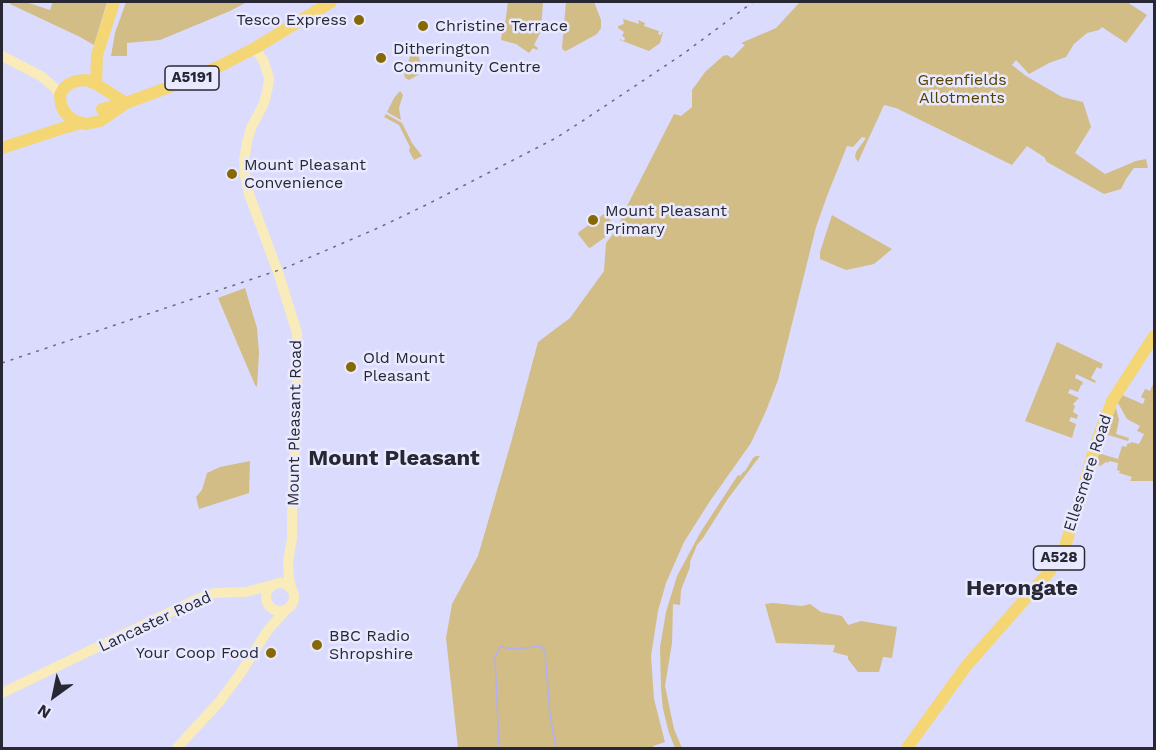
<!DOCTYPE html>
<html>
<head>
<meta charset="utf-8">
<style>
  body { margin:0 }
  #map { position:relative; width:1156px; height:750px; overflow:hidden; background:#dbdbfd; font-family:"Work Sans",sans-serif }
  canvas { display:block }
  .frame { position:absolute; inset:0; border:3px solid #282835; pointer-events:none }
  .north { position:absolute; left:24px; top:666px; width:60px; height:60px; -webkit-text-stroke:4px #e9eaff; paint-order:stroke; rotate:213deg; font-size:16px; font-weight:700; line-height:24px; text-align:center; color:#282835 }
  .north::after { content:''; display:block; margin:auto; width:21px; height:27px; background:#282835; clip-path:polygon(50% 0,100% 100%,50% 72%,0 100%) }
</style>
</head>
<body>
<div id="map">
<canvas width="1156" height="750"></canvas>
<div class="frame"></div>
<div class="north">N</div>
</div>
<script>
const g = document.querySelector('canvas').getContext('2d');
g.lineJoin = 'round';
function paint(path, color) {
  g.fillStyle = color;
  g.fill(path, 'evenodd');
}
function shape(rows) {
  const path = new Path2D();
  for (const r of rows) {
    if (r.length === 3) {
      path.moveTo(r[0] + r[2], r[1]);
      path.arc(r[0], r[1], r[2], 0, 2 * Math.PI);
      continue;
    }
    path.moveTo(r[0], r[1]);
    for (let i = 2; i < r.length; i += 2) path.lineTo(r[i], r[i + 1]);
  }
  return path;
}
function stroke(path, color, width, dash) {
  g.strokeStyle = color;
  g.lineWidth = width;
  g.lineCap = dash ? 'butt' : 'round';
  g.setLineDash(dash || []);
  g.stroke(path);
}
function label(font, color, halo, rows, align = 'center') {
  g.font = font + ' "Work Sans",sans-serif';
  g.lineWidth = 5;
  g.setLineDash([]);
  g.textBaseline = 'middle';
  g.strokeStyle = halo;
  g.fillStyle = color;
  for (const [text, x, y, turn = 0] of rows) {
    g.save();
    g.translate(x, y);
    g.rotate((+turn || 0) * Math.PI / 180);
    g.textAlign = isNaN(turn) ? turn : align;
    if (halo) g.strokeText(text, 0, 0);
    g.fillText(text, 0, 0);
    g.restore();
  }
}
const green = shape([
  [11,2,26,2,50,10,53,2,107,2,94,45,80,37,10,4],
  [126,2,247,2,230,11,160,40,127,43,127,56,111,56,115,33],
  [508,2,543,2,541,31,534,45,538,48,537,50,533,48,529,53,516,44,501,40,502,33,504,31],
  [566,2,594,2,601,20,601,28,597,34,566,51,563,50,562,48],
  [800,2,1127,2,1147,15,1126,43,1102,27,1099,30,1087,33,1074,44,1066,57,1049,63,1029,74,1016,60,1012,65,1026,76,1062,97,1083,102,1091,127,1075,153,1105,174,1136,161,1146,159,1148,168,1134,168,1126,179,1121,189,1104,194,1047,162,1044,157,1027,146,1012,165,896,108,884,105,858,162,855,157,856,152,866,138,862,137,853,147,847,146,827,196,816,227,778,380,766,411,751,443,710,501,684,542,666,583,658,611,651,656,654,699,665,742,653,746,654,748,458,748,446,638,452,604,478,556,512,439,538,342,570,318,604,271,606,243,618,228,624,212,674,114,681,116,692,107,692,90,705,72,723,56,727,55,732,58,745,45,741,43,776,28],
  [623,19,639,24,638,20,645,23,644,26,659,31,658,34,661,35,662,32,663,32,660,43,649,51,620,40,620,39,624,41,625,38,622,36,624,32,618,28,618,26,624,24],
  [413,49,416,50,423,68,422,71,420,74,409,80,405,78,404,73],
  [400,91,403,95,399,108,401,120,387,112,394,98],
  [386,114,402,123,412,143,422,156,414,160,409,151,410,147,399,125,384,117],
  [604,214,606,214,616,228,615,230,590,248,588,247,578,234,579,232],
  [832,215,837,218,892,249,874,264,846,270,820,259,820,252],
  [245,288,257,328,259,353,257,387,255,385,218,298],
  [1057,342,1103,364,1101,369,1097,367,1091,378,1096,381,1095,383,1076,374,1075,378,1083,382,1082,385,1081,385,1078,392,1070,389,1068,393,1079,398,1073,404,1075,406,1073,412,1078,415,1077,419,1071,417,1069,421,1076,424,1072,438,1025,421],
  [1154,382,1154,481,1130,481,1132,477,1119,473,1120,471,1117,470,1118,463,1109,461,1108,463,1106,462,1100,466,1095,464,1098,453,1118,459,1122,446,1126,447,1128,443,1130,444,1131,442,1139,444,1144,434,1137,431,1140,426,1127,419,1118,403,1122,395,1143,404,1145,399,1141,397,1145,389,1150,391],
  [1116,408,1119,420,1116,434,1129,438,1128,441,1105,434],
  [756,456,760,456,727,500,703,538,697,545,690,562,690,567,681,590,680,605,673,604,672,643,665,686,674,729,682,748,675,748,669,733,663,709,661,689,660,647,666,612,677,576,700,533,738,475,740,476,744,471,745,471,753,458],
  [250,461,249,493,199,509,196,497,202,490,207,473,220,467],
  [773,603,802,606,810,604,821,612,842,616,848,625,861,621,897,627,892,658,883,657,879,672,858,672,848,659,848,656,833,652,835,645,776,643,765,604]
]);
const stream = shape([
  [499,748,495,657,500,647,516,649,541,646,545,652,550,715,556,748]
]);
const secondary = shape([
  [255,48,264,62,269,78,268,87,264,103,251,128,247,142,244,160,245,176,249,194,279,275,297,333,298,364,292,518,292,538,288,562,289,578,291,588],
  [2,56,41,76,54,87,60,95],
  [280,597,14],
  [2,693,193,601,214,593,246,592,272,585],
  [177,748,220,701,240,674,268,630,285,611]
]);
const primary = shape([
  [86,80,96,84,126,103,100,121,86,124,75,121,67,115,64,111,61,105,60,95,64,88,69,84,76,81,86,80],
  [96,84,97,55,114,2],
  [102,109,126,103,183,82,220,66,255,48,331,2],
  [2,148,63,128,81,123],
  [907,748,967,665,1049,572,1059,558,1065,546,1081,497,1095,446,1112,401,1154,336]
]);
const rail = shape([
  [2,363,285,268,378,228,426,205,556,138,584,120,683,54,753,2]
]);
const markers = [
  [359,20,6,"#866904"],
  [423,26,6,"#866904"],
  [381,58,6,"#866904"],
  [232,174,6,"#866904"],
  [593,220,6,"#866904"],
  [351,367,6,"#866904"],
  [317,645,6,"#866904"],
  [271,653,6,"#866904"]
];
const shields = [
  [192,78,54],
  [1059,558,51]
];
const shieldNames = [
  ["A5191",192,78],
  ["A528",1059,558]
];
const poiNames = [
  ["Tesco Express",347,20,"right"],
  ["Christine Terrace",435,26],
  ["Ditherington",393,49],
  ["Community Centre",393,67],
  ["Mount Pleasant",244,165],
  ["Convenience",244,183],
  ["Mount Pleasant",605,211],
  ["Primary",605,229],
  ["Old Mount",363,358],
  ["Pleasant",363,376],
  ["BBC Radio",329,636],
  ["Shropshire",329,654],
  ["Your Coop Food",259,653,"right"]
];
const parkNames = [
  ["Greenfields",962,80],
  ["Allotments",962,98]
];
const streetNames = [
  ["Mount Pleasant Road",295,423,-89],
  ["Ellesmere Road",1088,473,-72],
  ["Lancaster Road",155,622,-25]
];
const districtNames = [
  ["Mount Pleasant",394,459],
  ["Herongate",1022,589]
];
paint(green, '#d2bd87');
stroke(stream, '#b2b0f9', 1.5);
stroke(secondary, '#f9ebba', 10);
stroke(primary, '#f4d674', 12);
stroke(rail, '#6a6a7f', 1.5, [3, 6]);
for (const [x, y, r, color] of markers) {
  const dot = new Path2D();
  dot.arc(x, y, r, 0, 2 * Math.PI);
  g.fillStyle = color;
  g.fill(dot);
  stroke(dot, '#e9eaff', 2);
}
for (const [x, y, w] of shields) {
  const box = new Path2D();
  box.roundRect(x - w / 2, y - 12, w, 24, 4.5);
  g.fillStyle = '#e9eaff';
  g.fill(box);
  stroke(box, '#282835', 1.5);
}
label('bold 15px', '#282835', null, shieldNames);
label('16px', '#282835', '#e9eaff', poiNames, 'left');
label('16px', '#564200', '#e9eaff', parkNames);
label('16px', '#282835', '#e9eaff', streetNames);
label('bold 22px', '#282835', '#e9eaff', districtNames);
</script>
</body>
</html>
